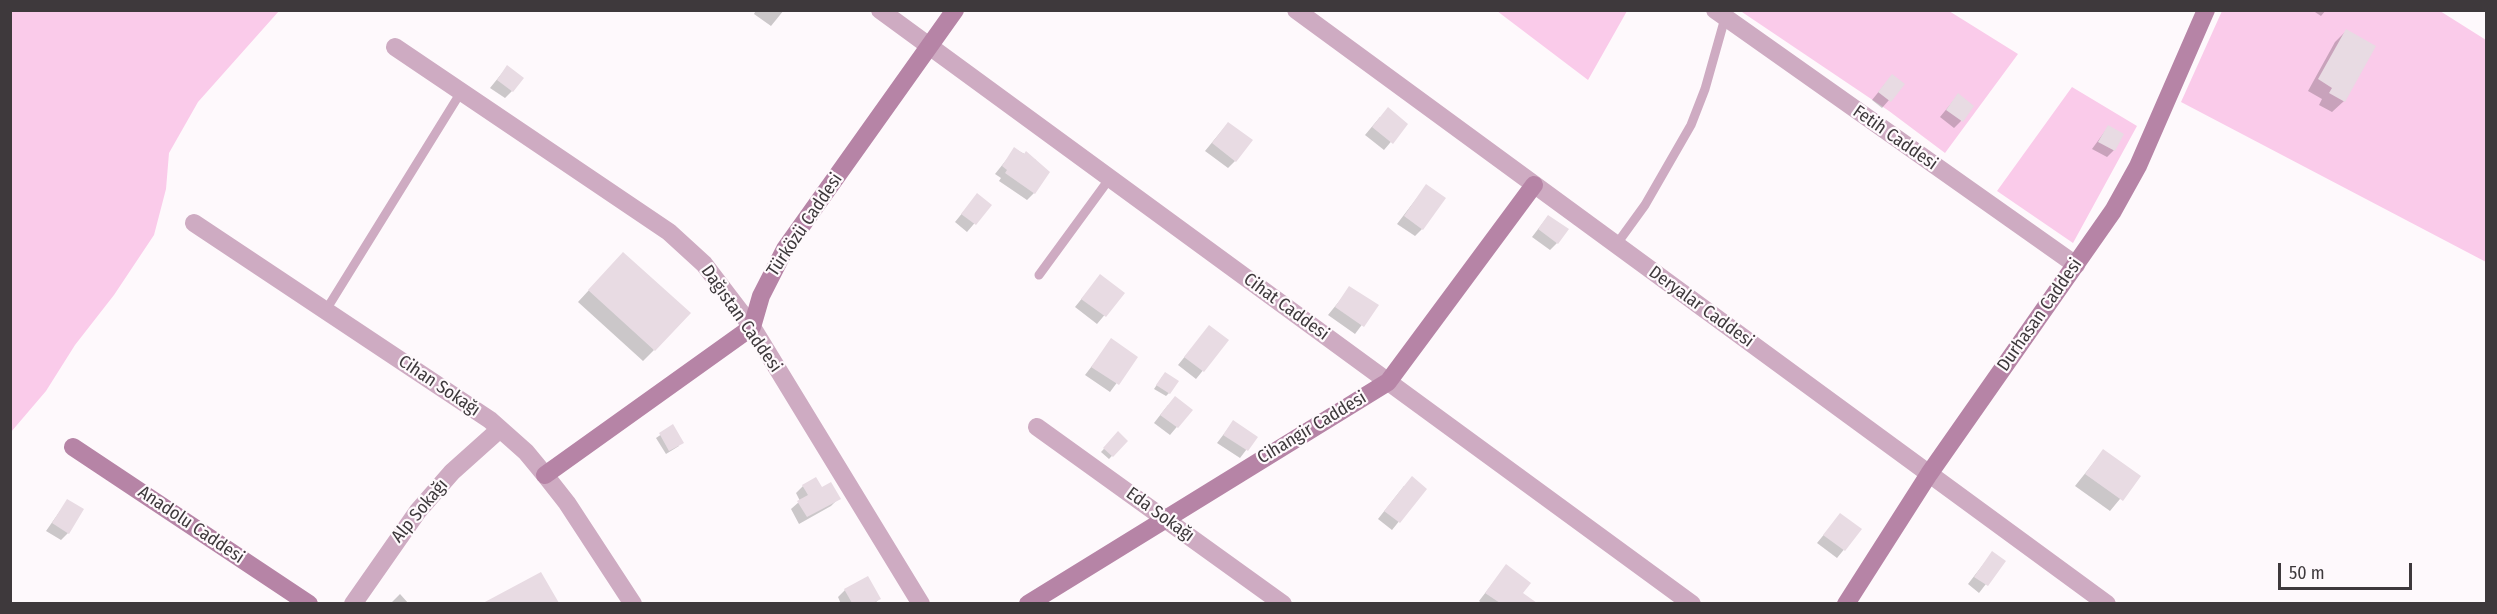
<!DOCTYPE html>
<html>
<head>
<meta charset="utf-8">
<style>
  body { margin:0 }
  #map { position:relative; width:2497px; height:614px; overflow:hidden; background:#fef9fc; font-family:"Fira Sans Condensed",sans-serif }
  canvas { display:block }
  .frame { position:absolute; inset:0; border:12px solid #3e393c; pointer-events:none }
  .scale { position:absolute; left:2278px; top:563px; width:134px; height:27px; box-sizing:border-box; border:3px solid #3e393c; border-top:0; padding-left:8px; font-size:18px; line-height:21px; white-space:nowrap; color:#3e393c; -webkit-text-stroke:4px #fef9fc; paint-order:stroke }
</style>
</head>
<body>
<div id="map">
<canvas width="2497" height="614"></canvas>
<div class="frame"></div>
<div class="scale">50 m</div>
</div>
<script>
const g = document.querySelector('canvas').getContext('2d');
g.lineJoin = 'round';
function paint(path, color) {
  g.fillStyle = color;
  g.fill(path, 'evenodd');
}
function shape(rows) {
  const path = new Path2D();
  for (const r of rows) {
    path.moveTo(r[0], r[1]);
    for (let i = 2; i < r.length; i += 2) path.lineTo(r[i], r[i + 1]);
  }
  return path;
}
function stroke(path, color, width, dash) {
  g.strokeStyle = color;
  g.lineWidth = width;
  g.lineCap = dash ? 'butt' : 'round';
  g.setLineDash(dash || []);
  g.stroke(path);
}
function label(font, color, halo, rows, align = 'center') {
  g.font = font + ' "Fira Sans Condensed",sans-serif';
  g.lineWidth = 4.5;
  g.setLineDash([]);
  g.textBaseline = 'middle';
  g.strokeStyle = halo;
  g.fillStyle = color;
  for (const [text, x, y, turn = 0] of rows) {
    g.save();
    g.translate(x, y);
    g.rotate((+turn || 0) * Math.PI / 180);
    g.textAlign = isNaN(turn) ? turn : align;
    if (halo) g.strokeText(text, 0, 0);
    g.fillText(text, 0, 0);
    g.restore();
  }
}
const green = shape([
  [11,10,279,11,198,102,169,153,166,189,154,235,114,295,75,345,46,391,11,432],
  [1743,10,1949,11,2018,54,1945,153,1889,111,1742,12],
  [1497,11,1627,11,1588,80],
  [2222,11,2440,11,2486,40,2486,262,2181,102],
  [2072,87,2137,126,2073,243,1997,191]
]);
const shadow = shape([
  [756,10,784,10,771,26,754,14],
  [2312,10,2326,10,2321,16],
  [2346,31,2344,101,2332,112,2319,105,2322,99,2308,91,2335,42],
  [507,67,512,91,505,98,490,88],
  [1885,84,1903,84,1882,108,1872,100],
  [1958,95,1961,121,1954,128,1940,117],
  [1380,117,1406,124,1384,150,1365,135],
  [1228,123,1235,161,1228,168,1205,151],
  [2108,127,2114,150,2107,157,2092,149],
  [1015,149,1036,160,1034,193,1027,200,999,181,1001,178,995,174],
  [1426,186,1422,229,1415,236,1397,224],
  [977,195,990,205,967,232,955,222],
  [1548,216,1557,243,1550,250,1532,237],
  [612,265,654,350,643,361,578,302],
  [1100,276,1123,293,1097,324,1075,307],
  [1350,288,1376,306,1355,334,1328,315],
  [1209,327,1227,341,1196,379,1178,365],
  [1112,340,1136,357,1110,392,1085,375],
  [1162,377,1169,393,1166,396,1154,389],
  [1168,405,1191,410,1170,435,1154,423],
  [1233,422,1256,437,1240,458,1217,443],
  [672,427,679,446,666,454,656,438],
  [1118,434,1126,441,1109,459,1101,452],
  [2103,451,2139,476,2110,511,2075,486],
  [803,486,822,489,839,498,831,506,799,524,791,509,800,501,796,493],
  [1404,486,1425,489,1392,530,1378,519],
  [67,501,68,533,61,540,46,531],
  [1840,515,1860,530,1837,558,1817,543],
  [1992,553,2003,562,1979,593,1968,584],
  [1506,566,1521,593,1531,604,1483,604,1479,601],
  [541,574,557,604,490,604,495,599],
  [845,590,879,599,874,604,841,604,838,597],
  [400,594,409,604,390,604]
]);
const building = shape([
  [2346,29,2376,46,2345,102,2329,93,2332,88,2318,79],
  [507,65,524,78,513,92,497,80],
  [1892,74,1905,84,1891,102,1878,92],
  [1958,93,1974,106,1963,122,1946,110],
  [1388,107,1408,124,1393,144,1372,127],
  [1228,122,1253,140,1236,162,1212,143],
  [2108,125,2124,134,2115,151,2098,142],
  [1014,147,1024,154,1026,151,1050,172,1035,194,1005,173,1007,170,1002,166],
  [1426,184,1446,198,1423,230,1404,216],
  [977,193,992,205,976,225,961,214],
  [1548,215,1569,229,1558,244,1538,229],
  [623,252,691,313,655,351,588,290],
  [1100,274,1125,293,1106,317,1081,299],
  [1349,286,1379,305,1364,327,1335,307],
  [1209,325,1229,340,1204,372,1184,357],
  [1111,338,1138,357,1119,385,1091,367],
  [1165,372,1179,381,1170,394,1156,385],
  [1175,396,1193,410,1178,428,1160,415],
  [1233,420,1258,437,1248,451,1223,435],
  [673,424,684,443,669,451,659,433],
  [1118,431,1128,441,1113,457,1103,448],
  [2103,449,2141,476,2123,501,2085,474],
  [1412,476,1427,489,1400,523,1384,511],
  [816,477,822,487,831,482,841,499,807,517,797,501,808,495,802,485],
  [67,499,84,509,69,534,52,523],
  [1840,513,1862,529,1845,551,1823,535],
  [1992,551,2006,561,1988,586,1974,577],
  [1506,564,1531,583,1523,593,1537,603,1500,603,1485,593],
  [541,572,559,603,483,603],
  [868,576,881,599,873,603,852,603,844,589]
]);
const lane = shape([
  [1616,245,1645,205,1691,125,1705,89,1725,18],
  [1039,275,1110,178],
  [326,310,461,92]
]);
const street = shape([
  [880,10,1692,604],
  [1296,10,2107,604],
  [1715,10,2076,265],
  [395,47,669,232,704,264,752,327,921,604],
  [194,223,490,420,526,452,545,475,567,503,633,604],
  [1037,427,1283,604],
  [353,604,418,511,452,472,500,429]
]);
const secondary = shape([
  [73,447,309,604],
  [545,475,752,327,761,296,785,249,955,10],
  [1028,604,1388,382,1534,185],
  [1846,604,1929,474,2113,211,2138,166,2206,10]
]);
const streetNames = [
  ["Fetih Caddesi",1895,138,35],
  ["Türközü Caddesi",805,225,-56],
  ["Cihat Caddesi",1286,307,36],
  ["Deryalar Caddesi",1701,307,36],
  ["Durhasan Caddesi",2040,315,-55],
  ["Dağıstan Caddesi",741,319,55],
  ["Cihan Sokağı",439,386,34],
  ["Cihangir Caddesi",1312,428,-31],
  ["Alp Sokağı",420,511,-50],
  ["Eda Sokağı",1160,515,36],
  ["Anadolu Caddesi",191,525,34]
];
paint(green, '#facbea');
paint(shadow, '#0003');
paint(building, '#e8dbe3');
stroke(lane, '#ceabc2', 9);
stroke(street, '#ceabc2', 18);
stroke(secondary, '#b684a6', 18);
label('18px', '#3e393c', '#fef9fc', streetNames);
</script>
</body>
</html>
